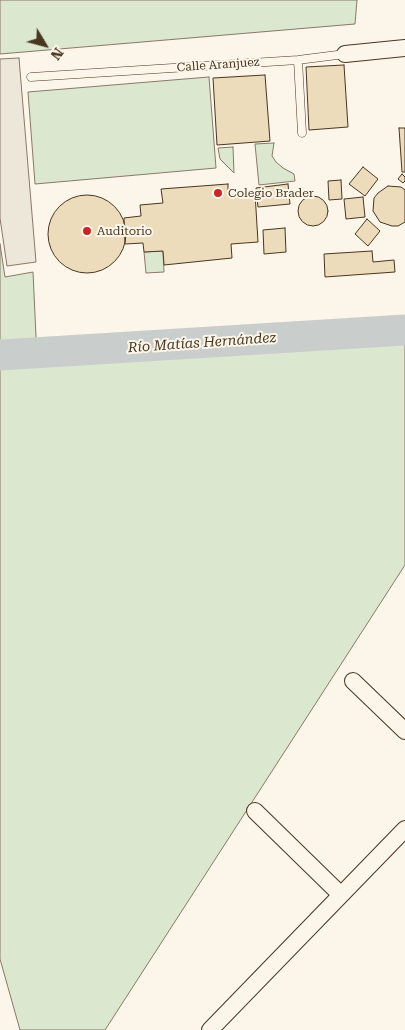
<!DOCTYPE html>
<html>
<head>
<meta charset="utf-8">
<style>
  body { margin:0 }
  #map { position:relative; width:405px; height:1030px; overflow:hidden; background:#fbf6e9; font-family:"Roboto Serif",serif }
  canvas { display:block }
  .north { position:absolute; left:20px; top:20px; width:50px; height:50px; -webkit-text-stroke:4px #fbf6e9; paint-order:stroke; rotate:127deg; font-size:14px; font-weight:700; line-height:20px; text-align:center; color:#4a3520 }
  .north::after { content:''; display:block; margin:auto; width:18px; height:22px; background:#4a3520; clip-path:polygon(50% 0,100% 100%,50% 72%,0 100%) }
</style>
</head>
<body>
<div id="map">
<canvas width="405" height="1030"></canvas>
<div class="north">N</div>
</div>
<script>
const g = document.querySelector('canvas').getContext('2d');
g.lineJoin = 'round';
function paint(path, color) {
  g.fillStyle = color;
  g.fill(path, 'evenodd');
}
function shape(rows) {
  const path = new Path2D();
  for (const r of rows) {
    if (r.length === 3) {
      path.moveTo(r[0] + r[2], r[1]);
      path.arc(r[0], r[1], r[2], 0, 2 * Math.PI);
      continue;
    }
    path.moveTo(r[0], r[1]);
    for (let i = 2; i < r.length; i += 2) path.lineTo(r[i], r[i + 1]);
  }
  return path;
}
function stroke(path, color, width, dash) {
  g.strokeStyle = color;
  g.lineWidth = width;
  g.lineCap = dash ? 'butt' : 'round';
  g.setLineDash(dash || []);
  g.stroke(path);
}
function label(font, color, halo, rows, align = 'center') {
  g.font = font + ' "Roboto Serif",serif';
  g.lineWidth = 4;
  g.setLineDash([]);
  g.textBaseline = 'middle';
  g.strokeStyle = halo;
  g.fillStyle = color;
  for (const [text, x, y, turn = 0] of rows) {
    g.save();
    g.translate(x, y);
    g.rotate((+turn || 0) * Math.PI / 180);
    g.textAlign = isNaN(turn) ? turn : align;
    if (halo) g.strokeText(text, 0, 0);
    g.fillText(text, 0, 0);
    g.restore();
  }
}
const green = shape([
  [0,0,357,0,355,24,0,54,0,0],
  [209,77,216,168,35,184,28,92,209,77],
  [274,143,272,156,276,162,283,168,294,174,295,181,259,185,255,144,274,143],
  [233,147,234,173,220,159,218,148,233,147],
  [0,244,5,277,33,272,37,358,405,335,405,565,105,1030,20,1030,0,959,0,244],
  [163,251,164,272,146,273,144,252,163,251]
]);
const parking = shape([
  [19,58,36,262,7,266,0,218,0,59,19,58]
]);
const river = shape([
  [0,355,405,330]
]);
const building = shape([
  [344,65,348,127,309,130,306,67,344,65],
  [265,75,270,141,217,145,213,78,265,75],
  [399,128,405,128,405,172,402,172,399,128],
  [363,167,378,179,365,196,349,184,363,167],
  [402,174,405,177,405,181,403,183,398,179,402,174],
  [341,180,342,199,329,200,328,181,341,180],
  [228,184,228,195,255,193,258,242,231,244,232,258,164,265,163,251,144,252,143,243,125,244,124,218,141,216,140,205,163,203,161,189,228,184],
  [288,184,290,204,258,207,256,188,288,184],
  [388,186,401,187,405,190,405,222,398,226,392,226,380,222,373,211,374,198,378,193,388,186],
  [87,234,39],
  [313,211,15],
  [363,197,365,217,346,219,344,199,363,197],
  [367,219,380,231,368,246,355,234,367,219],
  [285,228,286,252,264,254,263,230,285,228],
  [372,251,373,262,394,260,395,272,325,277,324,254,372,251]
]);
const lane = shape([
  [298,60,302,133],
  [31,77,298,60,345,54]
]);
const street = shape([
  [345,54,405,48],
  [353,681,405,731],
  [255,811,341,895],
  [210,1030,405,829]
]);
const markers = [
  [218,193,5,"#c62828"],
  [87,231,5,"#c62828"]
];
const streetNames = [
  ["Calle Aranjuez",218,65,-4]
];
const poiNames = [
  ["Colegio Brader",228,193],
  ["Auditorio",97,231]
];
const waterNames = [
  ["Río Matías Hernández",202,343,-4]
];
paint(green, '#dce7d0');
stroke(green, '#887966', 1);
paint(parking, '#ede7d9');
stroke(parking, '#887966', 1);
stroke(river, '#c9cecd', 31);
paint(building, '#ecdcbc');
stroke(building, '#4a3520', 1);
stroke(lane, '#4a3520', 9);
stroke(street, '#4a3520', 18);
stroke(lane, '#fbf6e9', 8);
stroke(street, '#fbf6e9', 16);
for (const [x, y, r, color] of markers) {
  const dot = new Path2D();
  dot.arc(x, y, r, 0, 2 * Math.PI);
  g.fillStyle = color;
  g.fill(dot);
  stroke(dot, '#fbf6e9', 2);
}
label('12px', '#4a3520', '#fbf6e9', streetNames);
label('12px', '#4a3520', '#fbf6e9', poiNames, 'left');
label('italic 14px', '#4a3520', '#fbf6e9', waterNames);
</script>
</body>
</html>
